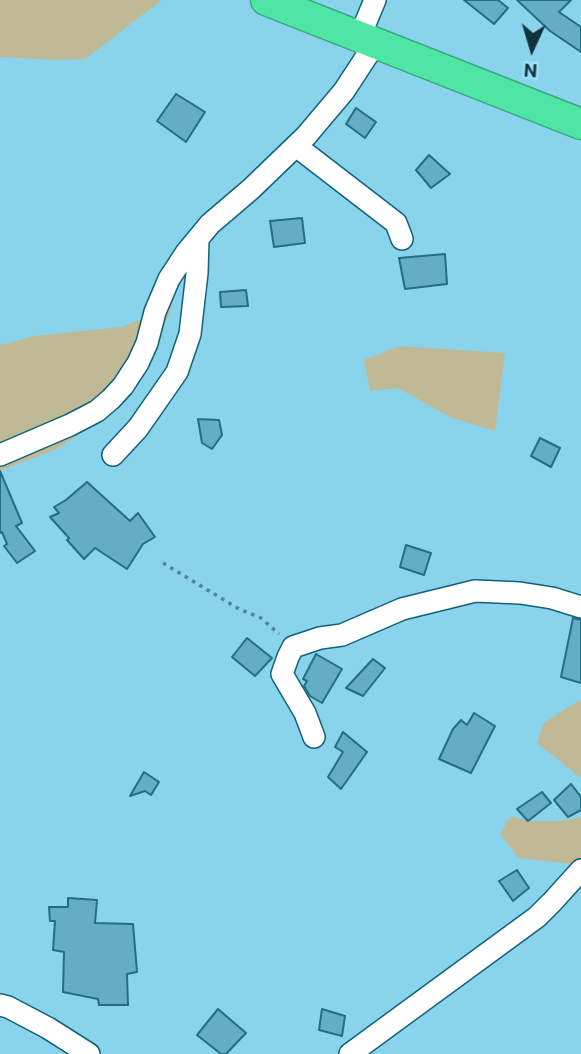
<!DOCTYPE html>
<html>
<head>
<meta charset="utf-8">
<style>
  body { margin:0 }
  #map { position:relative; width:581px; height:1054px; overflow:hidden; background:#8ad3ec; font-family:Roboto,sans-serif }
  canvas { display:block }
  .north { position:absolute; left:497px; top:14px; width:70px; height:70px; -webkit-text-stroke:5px #97e1f9; paint-order:stroke; rotate:184deg; font-size:19px; font-weight:700; line-height:28px; text-align:center; color:#13323b }
  .north::after { content:''; display:block; margin:auto; width:24px; height:32px; background:#13323b; clip-path:polygon(50% 0,100% 100%,50% 72%,0 100%) }
</style>
</head>
<body>
<div id="map">
<canvas width="581" height="1054"></canvas>
<div class="north">N</div>
</div>
<script>
const g = document.querySelector('canvas').getContext('2d');
g.lineJoin = 'round';
function paint(path, color) {
  g.fillStyle = color;
  g.fill(path, 'evenodd');
}
function shape(rows) {
  const path = new Path2D();
  for (const r of rows) {
    path.moveTo(r[0], r[1]);
    for (let i = 2; i < r.length; i += 2) path.lineTo(r[i], r[i + 1]);
  }
  return path;
}
function stroke(path, color, width, dash) {
  g.strokeStyle = color;
  g.lineWidth = width;
  g.lineCap = dash ? 'butt' : 'round';
  g.setLineDash(dash || []);
  g.stroke(path);
}
const green = shape([
  [0,0,162,0,85,59,55,60,0,57],
  [159,293,172,307,149,362,107,416,57,449,0,471,0,345,35,336,121,327,147,317],
  [399,346,505,353,495,431,452,418,398,388,370,391,364,360],
  [578,701,581,702,581,778,537,743,544,723],
  [511,816,528,821,562,821,581,817,581,865,518,858,500,833]
]);
const building = shape([
  [464,0,498,0,508,8,494,24,464,0],
  [517,0,571,0,559,12,581,27,581,52,550,31,517,0],
  [176,94,205,112,186,142,157,121,176,94],
  [356,108,376,122,365,138,346,124,356,108],
  [429,155,450,174,431,188,416,170,429,155],
  [302,218,305,243,274,247,270,221,302,218],
  [445,254,447,284,405,289,399,258,445,254],
  [246,290,248,306,221,307,220,292,246,290],
  [198,419,219,420,222,435,212,449,202,443,198,419],
  [540,438,560,448,551,467,531,456,540,438],
  [0,471,22,523,16,526,35,551,17,563,4,546,7,544,2,532,0,533,0,471],
  [87,482,130,521,138,513,155,537,143,544,127,569,95,548,84,559,67,540,69,538,50,517,59,513,54,507,66,500,87,482],
  [406,545,431,553,424,575,400,567,406,545],
  [573,618,581,620,581,683,561,677,573,618],
  [247,638,272,658,255,676,232,657,247,638],
  [316,654,342,669,322,703,310,696,304,686,307,681,303,679,316,654],
  [373,659,385,668,363,696,346,688,373,659],
  [474,713,495,726,471,773,439,759,453,729,461,720,467,725,474,713],
  [343,732,367,752,341,789,328,777,343,752,335,747,343,732],
  [144,772,159,782,151,795,145,791,130,796,144,772],
  [571,784,581,797,581,810,568,817,554,800,571,784],
  [542,792,551,803,528,821,517,809,542,792],
  [517,870,529,888,513,901,499,881,517,870],
  [68,898,97,900,95,923,133,924,137,972,127,974,128,1005,99,1005,98,999,63,992,64,952,53,950,55,921,50,921,49,907,68,907,68,898],
  [218,1009,246,1033,226,1054,221,1054,197,1035,218,1009],
  [322,1009,345,1016,342,1036,319,1030,322,1009]
]);
const path = shape([
  [163,563,239,609,261,618,279,634]
]);
const minor = shape([
  [360,36,375,0],
  [296,146,396,223,402,239],
  [0,455,70,425,97,411,111,399,123,386,138,363,147,343,155,312,169,279,186,253,210,224,251,189,306,136,344,91,376,42],
  [113,455,138,428,177,372,190,334,197,273,198,239],
  [314,737,305,713,282,674,288,657,293,647,320,638,342,635,402,609,475,591,520,593,552,598,581,607],
  [0,1005,8,1007,48,1028,89,1054],
  [350,1054,537,917,553,901,581,870]
]);
const highway = shape([
  [266,0,581,124]
]);
paint(green, '#bfba95');
paint(building, '#65adc4');
stroke(building, '#226f85', 2);
stroke(minor, '#106378', 24);
stroke(highway, '#3aa780', 33);
stroke(path, '#518597', 3.5, [3.5, 5]);
stroke(minor, '#fff', 21);
stroke(highway, '#4fe6a5', 30);
</script>
</body>
</html>
